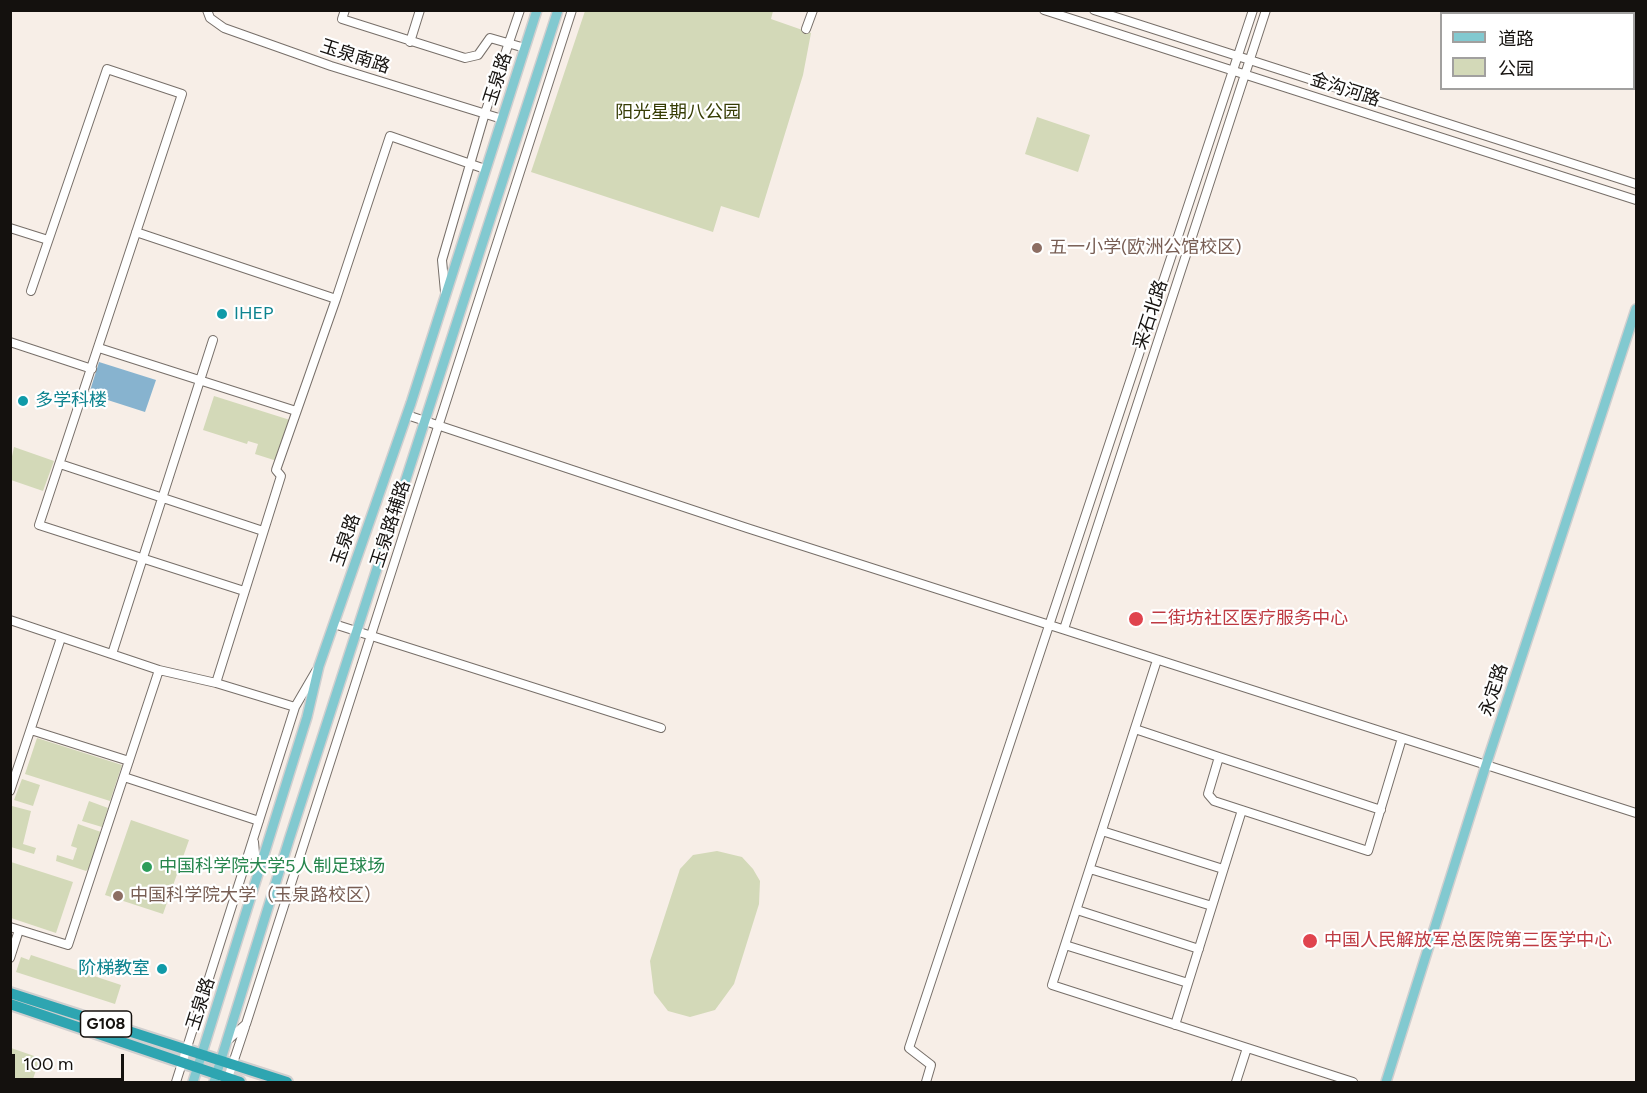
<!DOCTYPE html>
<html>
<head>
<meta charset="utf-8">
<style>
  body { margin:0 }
  #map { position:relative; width:1647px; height:1093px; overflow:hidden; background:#f7eee7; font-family:Figtree,"Noto Sans SC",sans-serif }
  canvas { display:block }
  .frame { position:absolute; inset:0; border:12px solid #14110e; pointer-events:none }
  .legend { position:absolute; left:1440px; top:12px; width:195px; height:78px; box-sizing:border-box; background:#fff; border:2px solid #a1a09f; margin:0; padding:8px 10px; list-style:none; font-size:18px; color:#14110e }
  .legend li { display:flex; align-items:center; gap:12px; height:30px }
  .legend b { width:30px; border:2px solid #a1a09f }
  .scale { position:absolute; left:12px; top:1054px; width:112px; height:27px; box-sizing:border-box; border:3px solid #14110e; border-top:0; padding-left:8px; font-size:18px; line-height:21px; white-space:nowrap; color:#14110e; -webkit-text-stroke:4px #fff; paint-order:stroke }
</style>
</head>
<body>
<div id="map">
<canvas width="1647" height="1093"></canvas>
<div class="frame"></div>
<ul class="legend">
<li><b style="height:8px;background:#82c9d0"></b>道路</li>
<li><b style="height:16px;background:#d3d9b8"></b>公园</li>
</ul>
<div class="scale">100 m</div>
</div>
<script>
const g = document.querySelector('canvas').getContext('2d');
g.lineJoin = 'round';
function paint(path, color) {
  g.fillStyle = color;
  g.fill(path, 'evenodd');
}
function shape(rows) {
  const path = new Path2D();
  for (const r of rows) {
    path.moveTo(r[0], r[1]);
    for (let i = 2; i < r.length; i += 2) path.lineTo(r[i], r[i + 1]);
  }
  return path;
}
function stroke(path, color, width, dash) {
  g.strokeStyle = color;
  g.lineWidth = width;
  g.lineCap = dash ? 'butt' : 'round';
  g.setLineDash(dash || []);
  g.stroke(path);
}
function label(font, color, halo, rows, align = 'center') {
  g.font = font + ' Figtree,"Noto Sans SC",sans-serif';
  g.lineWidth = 4.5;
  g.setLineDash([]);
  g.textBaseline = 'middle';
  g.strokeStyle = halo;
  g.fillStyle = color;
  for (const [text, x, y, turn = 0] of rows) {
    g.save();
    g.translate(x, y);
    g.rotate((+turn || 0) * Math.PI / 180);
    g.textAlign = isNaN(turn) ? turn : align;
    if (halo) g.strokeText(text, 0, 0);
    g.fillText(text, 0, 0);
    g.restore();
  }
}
const green = shape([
  [585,11,773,11,771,19,811,33,803,75,759,218,721,206,713,232,531,172],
  [1037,117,1090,135,1078,172,1025,154],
  [214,396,290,420,277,461,255,454,258,444,248,441,247,444,203,430],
  [14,447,54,461,43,491,11,480,11,461],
  [37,738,122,765,110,801,25,774],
  [22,779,40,785,33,806,14,800],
  [89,801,108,808,102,827,82,821],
  [12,806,31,811,23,844,36,848,34,854,11,847],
  [131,820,189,840,163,914,105,895],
  [78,824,101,832,91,866,86,871,56,861,57,855,73,860,77,848,71,846],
  [717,851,742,857,753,869,760,881,759,904,734,984,715,1010,690,1017,668,1011,654,993,650,961,680,869,693,855],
  [11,862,73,882,56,933,11,918],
  [31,955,121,985,115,1004,16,972,21,957,29,960],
  [11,1048,40,1058,32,1082,11,1082]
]);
const water = shape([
  [99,362,156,380,145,412,89,394]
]);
const minor = shape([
  [207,10,210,18,224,28,331,66,502,119],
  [345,10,342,19,465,58,478,55,490,38,525,48],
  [1044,10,1636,200],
  [1094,10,1636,184],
  [806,29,813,10],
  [410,42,420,10],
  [10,228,48,240],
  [136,232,336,299,276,470,281,476,216,683],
  [31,291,107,69,182,94,39,525,244,591],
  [445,292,442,260,485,113,520,10],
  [336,299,390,136,485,169],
  [10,342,92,369],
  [99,348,296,411],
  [407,415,747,528,1636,813],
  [60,464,263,531],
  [10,620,159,670,216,683,295,707],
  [334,624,661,728],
  [1064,629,1266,10],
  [112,654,213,340],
  [1157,660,1052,985,1353,1082],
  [1135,729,1219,757],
  [31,730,129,761],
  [124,777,259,821],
  [10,791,61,638],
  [1381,810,1219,757,1208,794,1214,801,1368,851,1402,738],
  [1102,831,1223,869],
  [254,842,257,875],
  [1090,869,1212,906],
  [1077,910,1199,949],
  [10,927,68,945,159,670],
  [1065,945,1188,983],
  [10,958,19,930],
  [1175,1025,1242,810],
  [228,1040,246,1024,572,10],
  [227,1081,245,1027],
  [176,1082,295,707,316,671],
  [926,1082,931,1065,909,1048,1253,10],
  [1236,1082,1247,1048]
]);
const major = shape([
  [193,1082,307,717,319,666,411,403,537,10],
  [214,1082,289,840,558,10],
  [1386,1082,1486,765,1636,309]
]);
const highway = shape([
  [10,993,287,1082],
  [10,1004,240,1082]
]);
const markers = [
  [1037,248,6,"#8d6e63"],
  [222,314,6,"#0f9aa8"],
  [23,401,6,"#0f9aa8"],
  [1136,619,8,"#e0444e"],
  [147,867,6,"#2e9e5b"],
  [118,896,6,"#8d6e63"],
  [1310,941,8,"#e0444e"],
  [162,969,6,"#0f9aa8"]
];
const shields = [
  [106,1024,51]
];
const shieldNames = [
  ["G108",106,1024]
];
const streetNames = [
  ["玉泉南路",355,57,18],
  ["玉泉路",498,79,-72],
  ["金沟河路",1345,90,18],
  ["采石北路",1151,315,-72],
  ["玉泉路辅路",391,524,-72],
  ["玉泉路",346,540,-71],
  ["永定路",1494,690,-72],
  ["玉泉路",201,1004,-72]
];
const parkNames = [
  ["阳光星期八公园",678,113]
];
const educationNames = [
  ["五一小学(欧洲公馆校区)",1049,248],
  ["中国科学院大学（玉泉路校区）",130,896]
];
const cultureNames = [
  ["IHEP",234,314],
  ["多学科楼",35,401],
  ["阶梯教室",150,969,"right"]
];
const healthNames = [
  ["二街坊社区医疗服务中心",1150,619],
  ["中国人民解放军总医院第三医学中心",1324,941]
];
const leisureNames = [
  ["中国科学院大学5人制足球场",159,867]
];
paint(green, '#d3d9b8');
paint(water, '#87b3cf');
stroke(minor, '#776f69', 10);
stroke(major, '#d0cfcf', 12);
stroke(highway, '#d0cfcf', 14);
stroke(minor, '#fff', 8);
stroke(major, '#82c9d0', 9);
stroke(highway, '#2ea5b1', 10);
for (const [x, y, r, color] of markers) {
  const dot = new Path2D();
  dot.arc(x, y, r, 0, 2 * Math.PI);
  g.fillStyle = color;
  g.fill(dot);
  stroke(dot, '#fff', 2);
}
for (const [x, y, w] of shields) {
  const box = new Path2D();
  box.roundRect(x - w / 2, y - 13, w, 26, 4.5);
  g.fillStyle = '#fff';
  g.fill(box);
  stroke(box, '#14110e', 1.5);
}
label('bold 16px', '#14110e', null, shieldNames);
label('18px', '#14110e', '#fff', streetNames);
label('18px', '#363c04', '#fff', parkNames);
label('18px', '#785e54', '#fff', educationNames, 'left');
label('18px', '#0d838f', '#fff', cultureNames, 'left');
label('18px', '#be3a42', '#fff', healthNames, 'left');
label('18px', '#27864d', '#fff', leisureNames, 'left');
</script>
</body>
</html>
